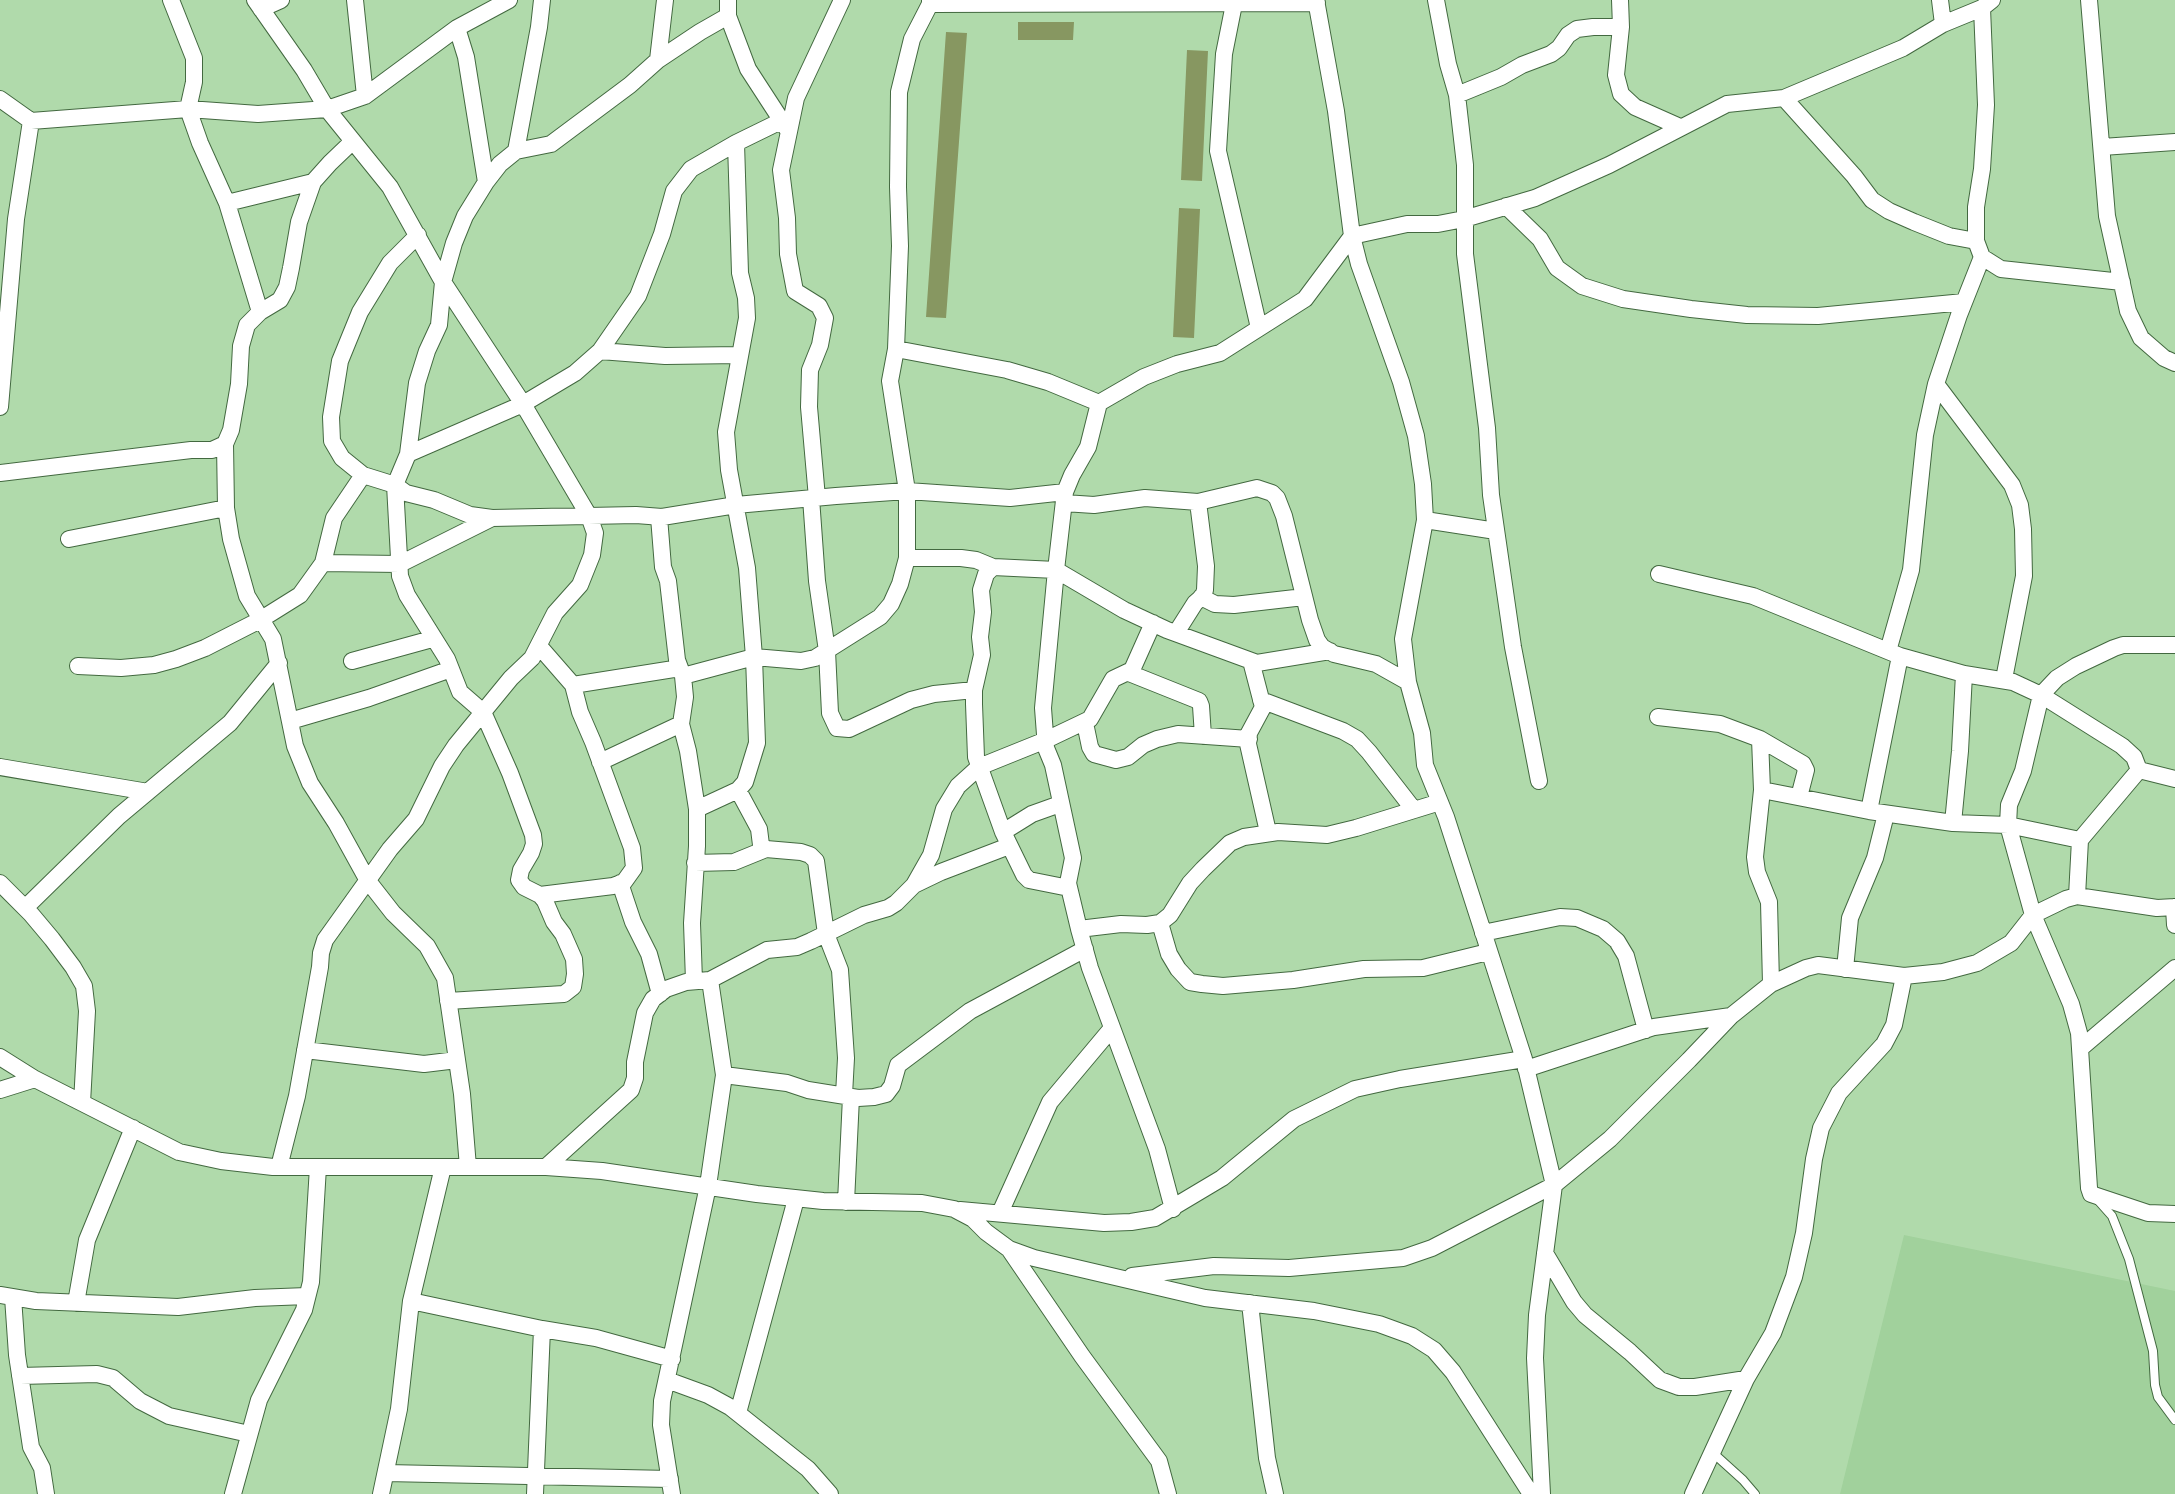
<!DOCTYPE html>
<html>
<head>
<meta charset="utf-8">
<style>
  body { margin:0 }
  canvas { display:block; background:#b0daab }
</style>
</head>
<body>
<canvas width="2175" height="1494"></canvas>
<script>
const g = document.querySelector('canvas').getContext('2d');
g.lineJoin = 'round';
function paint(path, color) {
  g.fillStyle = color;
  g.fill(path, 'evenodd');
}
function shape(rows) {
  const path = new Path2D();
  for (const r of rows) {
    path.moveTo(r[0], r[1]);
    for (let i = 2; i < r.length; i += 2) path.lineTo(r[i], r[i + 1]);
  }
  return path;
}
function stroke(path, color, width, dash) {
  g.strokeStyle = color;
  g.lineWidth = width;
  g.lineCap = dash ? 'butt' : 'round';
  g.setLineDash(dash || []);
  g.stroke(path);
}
const built = shape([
  [1904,1235,2175,1291,2175,1494,1840,1494]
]);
const building = shape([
  [1018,22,1074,22,1073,40,1018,40],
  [946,32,967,33,946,318,926,317],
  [1187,50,1208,51,1202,181,1181,180],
  [1179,208,1200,209,1194,338,1173,337]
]);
const service = shape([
  [2096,1198,2112,1216,2129,1259,2153,1351,2155,1385,2158,1397,2175,1420],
  [1712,1452,1743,1480,1755,1494]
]);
const minor = shape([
  [171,0,194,58,194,82,188,109,200,143,227,203,260,312],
  [255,0,304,70,327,109,390,187,443,282,523,404,589,516,595,533,592,555,580,585,555,613,532,658,511,678,456,745,442,766,416,819,390,849,325,940,321,953,320,967,297,1096,279,1167],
  [355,0,365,96],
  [728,0,728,16,748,69,787,129],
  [1316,0,1336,111,1352,236,1359,264,1401,382,1416,436,1423,484,1425,520,1403,639,1408,682,1422,733,1425,765,1446,817,1524,1059,1554,1185,1537,1315,1535,1358,1542,1494],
  [1436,0,1448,64,1457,95,1465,165,1465,254,1487,428,1491,495,1513,647,1539,781],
  [1620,0,1621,27,1616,75,1621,94,1635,107,1680,127],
  [1940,0,1943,24],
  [2089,0,2107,216,2128,311,2141,338,2164,358,2175,363],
  [930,4,1317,3],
  [1234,4,1224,54,1218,151,1259,328],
  [1982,8,1986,105,1982,169,1976,207,1976,241,1982,257,2001,269,2122,282],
  [261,9,281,0],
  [457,28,466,57,486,182],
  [658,60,665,0],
  [1457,95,1501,77,1522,65,1551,54,1559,48,1568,35,1577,29,1593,27,1621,27],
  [1784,98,1854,176,1872,200,1889,211,1914,222,1949,236,1976,241],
  [0,99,31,121,188,109,258,114,327,109,365,96,457,28,509,0],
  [2102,147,2175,142],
  [516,151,539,27,542,0],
  [227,203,313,182],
  [1506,206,1540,239,1557,268,1582,286,1623,299,1691,309,1747,315,1818,316,1964,302],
  [418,235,390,263,360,312,340,361,331,417,332,441,342,458,363,475,395,485,406,493,434,500,470,515,492,518,636,515,662,517,736,505,836,496,907,491,1010,498,1065,492],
  [896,349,1007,370,1048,382,1099,403],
  [600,351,665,356,740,355],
  [1936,384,2012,485,2020,505,2023,529,2024,576,2004,679],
  [0,407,16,219,31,121],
  [225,444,226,508,231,539,247,596,273,639,295,746,310,783,336,823,368,881,393,913,427,946,445,978,462,1094,468,1167],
  [408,454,523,404,575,373,600,351,638,296,662,234,674,191,691,169,736,143,781,121],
  [0,473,191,450,212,450,225,444,231,430,239,384,241,346,247,325,260,312,280,300,287,287,291,268,299,222,313,182,330,163,353,141],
  [811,498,817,581,827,651,830,713,837,728,849,729,911,700,934,694,974,690],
  [817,498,809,407,810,370,820,345,825,318,819,306,795,291,788,254,787,218,781,170,796,98,842,0],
  [1064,503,1094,505,1145,498,1198,502,1257,488,1272,493,1277,498,1284,516,1310,620,1317,640,1322,647,1334,654,1376,664,1408,682],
  [659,517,663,567,668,581,677,660,683,676,685,697,681,724,688,751,697,809,697,846,692,923,694,981],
  [1425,520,1496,531],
  [69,539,226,508],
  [907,558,961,558,976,560,993,567,1056,570,1124,610,1167,630,1257,663,1330,651],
  [323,563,400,564,492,518],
  [993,567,986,574,981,590,983,612,980,637,982,655,974,690,974,704,976,757,1003,832,1024,875,1029,880,1069,888],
  [1659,574,1753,596,1900,656,1964,674,2013,682,2041,695,2122,746,2134,757,2139,770],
  [1201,597,1215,604,1234,605,1304,597],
  [1176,633,1195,603,1203,596,1205,590,1206,566,1198,502],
  [2175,645,2123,645,2114,648,2076,666,2057,678,2041,695,2023,771,2009,805,2008,825,2033,915,2071,1004,2079,1033,2089,1188,2091,1194,2148,1213,2175,1214],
  [539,646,573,685,580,712,593,742,632,848,634,868,624,882,613,886,540,895],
  [1888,651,1911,570,1925,435,1936,384,1959,315,1982,257],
  [352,661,432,639],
  [1251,661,1263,707,1249,733,1248,744,1268,832],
  [78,666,121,668,154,665,176,659,205,648,260,620,300,595,323,563,334,518,363,475],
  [1129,673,1199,701,1201,706,1203,736],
  [683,676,754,657,801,661,815,658,880,617,891,604,900,584,907,558,907,491,890,381,896,349,900,246,898,187,899,92,912,39,930,4,930,0],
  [573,685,680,668],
  [1261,700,1343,731,1357,739,1369,752,1414,810],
  [1658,717,1720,724,1760,739,1803,764,1806,770,1799,797],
  [290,721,369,698,451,669],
  [1085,723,1090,747,1094,754,1116,760,1128,757,1143,745,1157,739,1178,734,1249,739],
  [1760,739,1762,790,1755,857,1757,872,1769,902,1771,984],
  [600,762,681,724],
  [0,767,148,792],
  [2139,770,2175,779],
  [738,790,759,829,761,845,766,849],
  [1762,790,1869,811,1953,823,2008,825,2080,840],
  [697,809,738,790,745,782,757,743,754,657,747,568,729,470,726,432,747,318,746,298,740,273,736,143],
  [1869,811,1900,656],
  [1953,823,1960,751,1964,674],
  [1003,832,1032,814,1060,804],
  [695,863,734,862,766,849,801,852,810,855,816,861,826,934,840,970,846,1058,844,1095],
  [0,883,31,914,52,939,73,967,84,986,87,1011,82,1103],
  [620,883,633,922,649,954,660,994],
  [914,885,931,855,944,809,958,786,979,767,1046,740,1090,719,1113,679,1132,670,1153,623],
  [2077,896,2080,840,2139,770],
  [2174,907,2175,925],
  [25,908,119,816,230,723,279,663],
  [1160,923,1169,954,1178,969,1190,982,1202,984,1223,986,1293,980,1364,969,1423,968,1488,952],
  [1079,929,1121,924,1147,925,1160,923,1170,915,1190,883,1203,869,1230,843,1244,837,1278,832,1327,835,1356,828,1440,802],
  [1483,933,1560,917,1577,918,1603,929,1617,941,1626,956,1646,1030],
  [1845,969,1850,918,1875,858,1886,814],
  [448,1001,564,994,573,987,575,974,574,959,563,934,554,922,545,901,540,895,524,887,519,880,521,870,531,853,534,844,533,835,510,773,483,712,460,692,447,659,407,595,400,576,395,485,408,454,417,383,427,351,439,325,443,282,454,243,465,216,486,182,500,164,516,151,551,144,630,85,658,60,700,32,728,16],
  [2081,1048,2175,968],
  [305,1050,424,1064,457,1060],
  [0,1057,35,1079,179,1152,221,1161,273,1167,546,1167,602,1171,757,1194,823,1201,922,1203,954,1209,973,1219,986,1232,1009,1249,1034,1258,1205,1298,1314,1311,1379,1324,1412,1336,1434,1350,1453,1372,1531,1494],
  [1526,1069,1654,1027,1731,1016],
  [724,1075,787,1083,808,1090,858,1098,874,1097,886,1094,892,1086,898,1065,970,1011,1085,949],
  [0,1090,35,1079],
  [546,1167,631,1090,635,1078,635,1062,645,1013,653,999,666,989,686,982,710,980,767,950,797,947,811,941,864,915,888,908,896,903,914,885,941,872,1009,846],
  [846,1202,851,1097],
  [1173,1209,1157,1149,1090,968,1079,929,1068,883,1073,858,1053,765,1046,748,1043,708,1056,570,1065,492,1072,475,1088,447,1099,403,1144,377,1177,364,1220,353,1305,299,1352,236,1407,224,1438,224,1464,219,1535,198,1609,165,1727,104,1784,98,1903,48,1943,24,1982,8,1992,0],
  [960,1210,1104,1223,1131,1222,1155,1218,1222,1178,1294,1119,1355,1089,1400,1079,1524,1059],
  [1000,1213,1050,1102,1112,1028],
  [1009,1249,1082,1356,1159,1461,1168,1494],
  [1545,1253,1574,1302,1585,1315,1630,1352,1660,1380,1679,1387,1695,1387,1746,1379],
  [1132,1276,1214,1266,1289,1268,1403,1258,1432,1248,1554,1185,1610,1139,1689,1060,1731,1016,1771,984,1806,968,1818,965,1904,976,1943,972,1977,963,2011,943,2033,915,2066,899,2077,896,2157,908,2175,907],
  [0,1295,36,1301,178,1307,255,1298,307,1296],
  [13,1297,17,1355,31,1447,42,1468,46,1494],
  [411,1301,542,1329,596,1338,672,1359],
  [76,1303,87,1240,133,1128],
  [1250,1303,1267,1458,1275,1494],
  [20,1376,97,1374,113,1378,140,1401,169,1416,249,1434],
  [667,1380,708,1395,730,1407,808,1469,830,1494],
  [738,1413,796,1199],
  [386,1473,670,1479],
  [233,1494,259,1400,304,1310,311,1282,318,1167],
  [381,1494,399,1409,411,1301,443,1167],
  [535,1494,542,1329],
  [672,1494,661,1425,662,1401,708,1186,724,1075,710,980],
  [1693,1494,1746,1379,1773,1333,1794,1277,1804,1233,1814,1159,1821,1128,1839,1093,1884,1044,1894,1025,1904,976]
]);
paint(built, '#a1d19c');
paint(building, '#879761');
stroke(service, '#436940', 10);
stroke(minor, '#436940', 18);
stroke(service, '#fff', 8);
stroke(minor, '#fff', 16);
</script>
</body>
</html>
